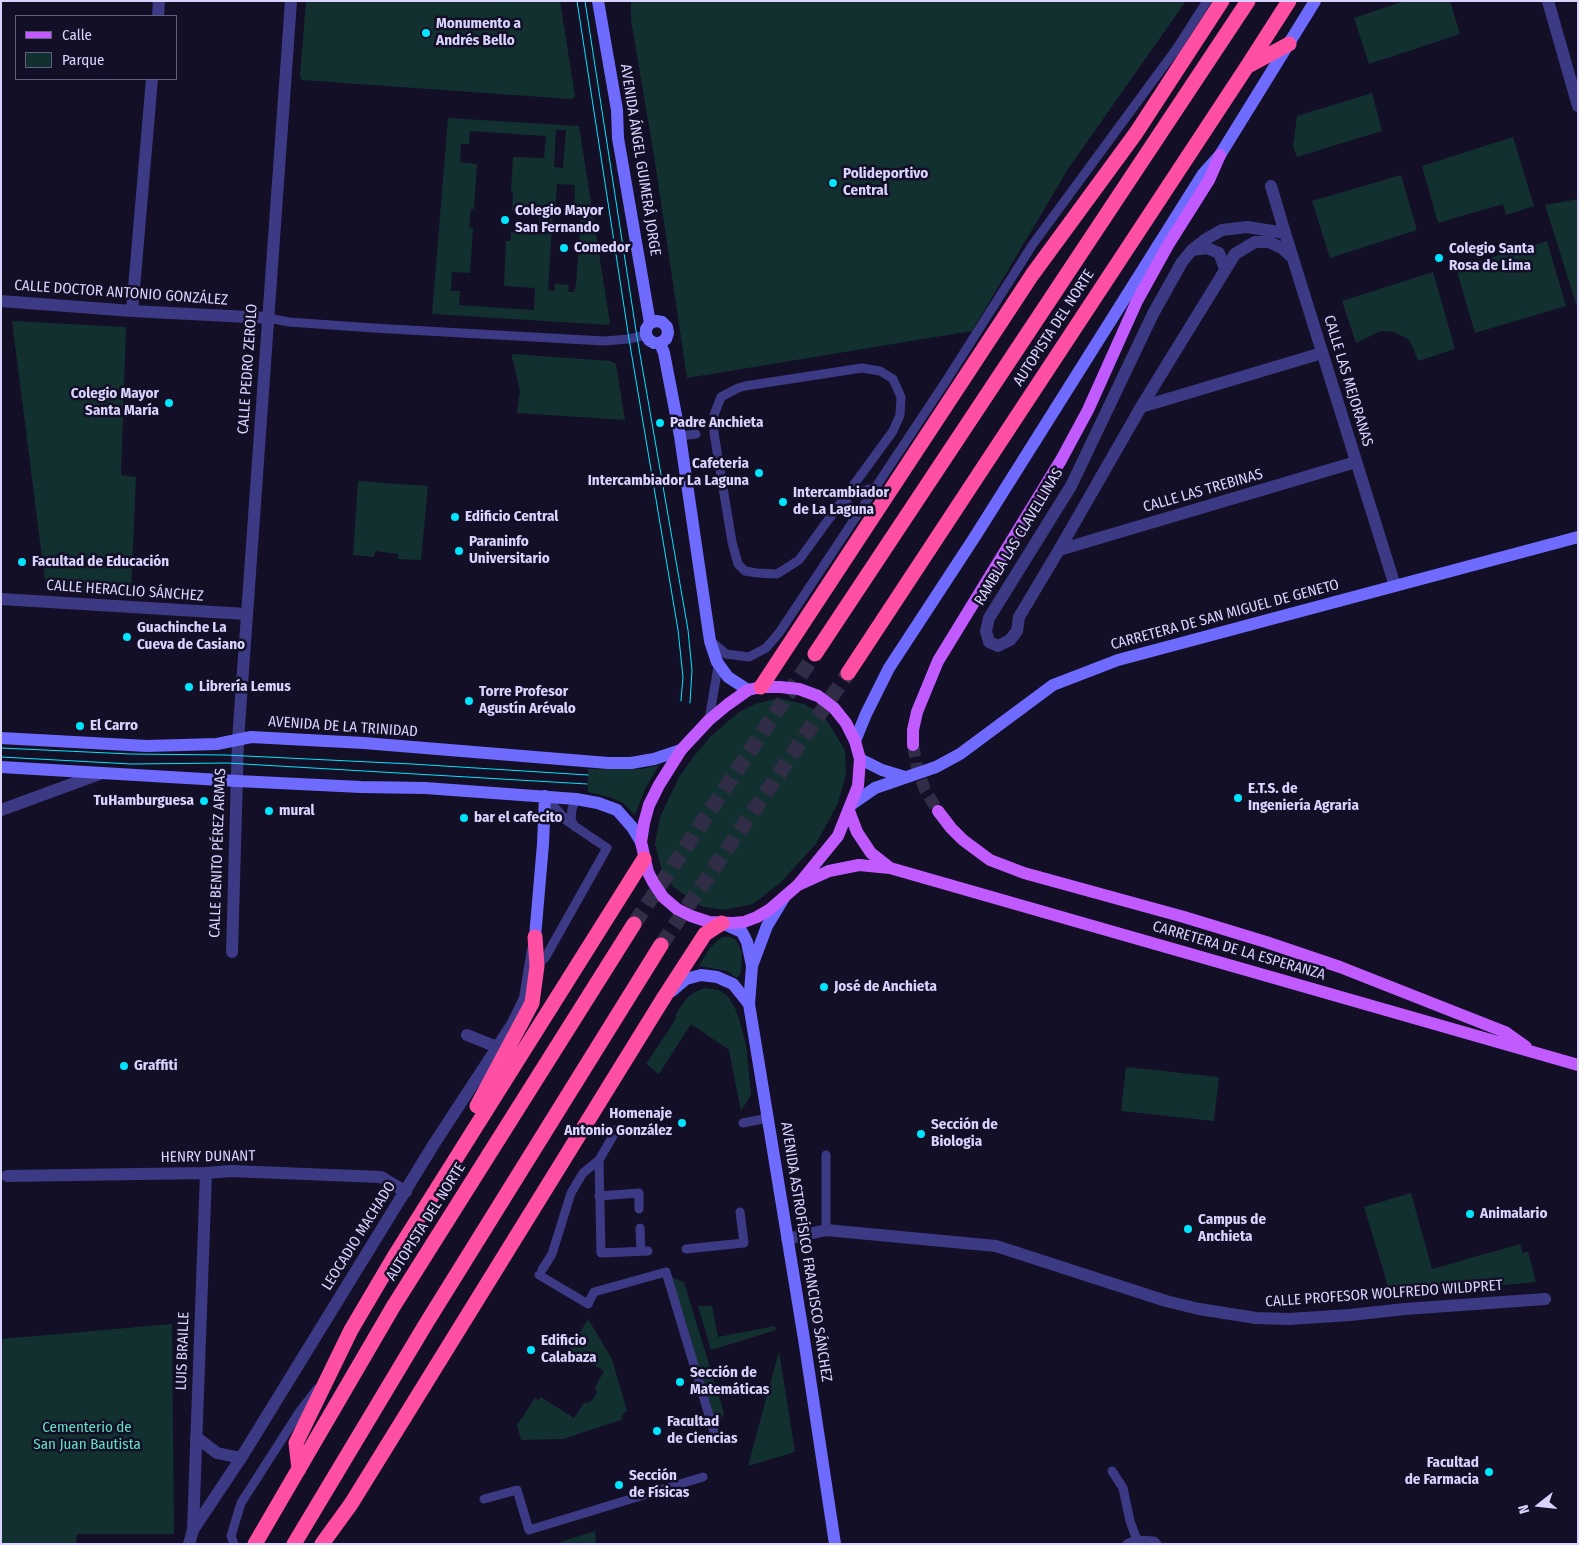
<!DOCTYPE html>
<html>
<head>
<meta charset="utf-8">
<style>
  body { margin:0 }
  #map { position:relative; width:1579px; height:1545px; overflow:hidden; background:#130f26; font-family:"Fira Sans Condensed",sans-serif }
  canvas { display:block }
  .frame { position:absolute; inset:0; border:2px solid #d9d4ff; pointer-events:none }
  .legend { position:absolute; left:15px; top:15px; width:162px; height:65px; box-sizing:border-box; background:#130f26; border:1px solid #625e7d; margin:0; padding:6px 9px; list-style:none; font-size:15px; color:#d9d4ff }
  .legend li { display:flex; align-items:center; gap:10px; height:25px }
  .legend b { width:25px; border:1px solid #625e7d }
  .north { position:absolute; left:1514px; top:1480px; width:50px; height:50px; -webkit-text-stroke:4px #130f26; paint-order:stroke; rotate:254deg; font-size:14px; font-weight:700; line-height:20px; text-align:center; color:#d9d4ff }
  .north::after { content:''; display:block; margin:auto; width:18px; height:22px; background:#d9d4ff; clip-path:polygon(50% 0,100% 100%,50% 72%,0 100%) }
</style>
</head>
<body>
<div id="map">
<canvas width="1579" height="1545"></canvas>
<div class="frame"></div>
<ul class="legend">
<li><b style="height:6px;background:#c25bff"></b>Calle</li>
<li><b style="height:14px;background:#12302f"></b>Parque</li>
</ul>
<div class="north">N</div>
</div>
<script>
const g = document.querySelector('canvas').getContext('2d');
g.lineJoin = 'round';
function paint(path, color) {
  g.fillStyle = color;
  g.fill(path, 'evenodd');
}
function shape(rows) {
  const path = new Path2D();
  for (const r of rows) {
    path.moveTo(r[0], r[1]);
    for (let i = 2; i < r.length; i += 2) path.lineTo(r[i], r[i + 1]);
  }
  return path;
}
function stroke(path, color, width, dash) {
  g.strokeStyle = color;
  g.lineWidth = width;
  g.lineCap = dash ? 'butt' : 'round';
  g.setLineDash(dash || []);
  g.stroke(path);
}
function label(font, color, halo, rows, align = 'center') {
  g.font = font + ' "Fira Sans Condensed",sans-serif';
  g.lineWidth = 5;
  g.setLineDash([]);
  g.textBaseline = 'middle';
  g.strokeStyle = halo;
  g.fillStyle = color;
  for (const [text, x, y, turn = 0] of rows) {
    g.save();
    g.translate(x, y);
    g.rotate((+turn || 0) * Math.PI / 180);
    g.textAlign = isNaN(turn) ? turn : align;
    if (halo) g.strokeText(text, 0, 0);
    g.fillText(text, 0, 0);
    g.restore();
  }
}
const green = shape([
  [306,1,560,1,575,96,574,98,570,99,302,80,300,76],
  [631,1,1186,1,1068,169,972,331,687,378,655,162,631,20],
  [1404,1,1450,1,1460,34,1369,64,1354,18],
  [1372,93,1382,131,1297,157,1293,147,1297,116],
  [448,118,579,126,610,323,608,325,432,314],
  [556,130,566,130,563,168,554,167],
  [470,131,546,136,544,158,513,157,511,192,513,192,512,211,540,213,538,233,511,232,510,241,506,241,504,286,535,288,534,310,459,305,460,291,451,291,452,272,470,273,473,228,469,227,471,209,474,209,477,164,460,162,461,144,469,144],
  [557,184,575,185,574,212,581,213,576,285,574,292,568,292,569,285,555,284,554,291,548,290,553,211,555,211],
  [1513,137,1534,206,1506,215,1503,204,1438,223,1422,166],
  [1401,175,1417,230,1330,258,1312,201],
  [1578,199,1578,310,1545,205],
  [1547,241,1566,306,1475,333,1456,268],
  [1433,272,1455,349,1418,361,1414,350,1408,339,1394,332,1381,331,1356,343,1342,301],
  [12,321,126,327,121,475,136,477,131,596,46,589],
  [512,354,611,361,616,364,625,420,517,413,520,391,515,369,512,359],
  [358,481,428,486,421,560,398,559,398,554,375,551,374,557,353,555],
  [778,698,804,704,824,716,845,750,846,775,838,803,816,844,780,883,753,904,723,910,701,906,673,887,661,867,655,844,660,817,679,777,694,756,711,736,739,712,755,704],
  [659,765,645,789,635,815,623,803,609,797,588,792,588,769,642,769],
  [724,937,730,937,736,940,742,952,741,972,738,977,737,978,727,971,699,966,709,949,719,939],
  [705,988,718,990,727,995,735,1008,739,1019,746,1045,751,1095,741,1111,729,1050,691,1024,659,1074,646,1064,675,1020,676,1015,679,1009,687,998,693,993],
  [1126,1067,1219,1077,1214,1121,1121,1111],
  [1411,1193,1432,1269,1520,1244,1523,1253,1528,1252,1536,1282,1391,1296,1364,1207],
  [671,1277,684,1282,724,1413,717,1427],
  [698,1306,712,1306,718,1337,775,1326,776,1330,711,1350],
  [588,1319,612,1359,627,1411,623,1414,621,1420,563,1439,521,1440,517,1425,535,1398,538,1400,541,1397,574,1418,584,1403,590,1402,594,1398,597,1392,595,1387,604,1371,569,1350],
  [172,1324,174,1534,77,1534,76,1544,1,1544,1,1339],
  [779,1351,795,1452,748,1466,758,1429],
  [595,1531,596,1544,554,1544]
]);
const primaryTunnel = shape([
  [913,745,917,767,925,790,938,811]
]);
const highwayTunnel = shape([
  [634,924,815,654],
  [661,945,848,673]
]);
const lane = shape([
  [268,318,289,322,373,328,604,341,629,339,646,335],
  [862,368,880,371,893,379,901,397,900,415,893,431,799,560,777,574,757,573,745,571,738,564,732,542,714,433,714,415,721,397,738,388,745,386,862,368],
  [680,436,696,434],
  [845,496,876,487],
  [845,496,853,521],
  [711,641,726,654,749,657,766,648,779,633,946,381,1033,244,1177,48,1207,1],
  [709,720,719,661],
  [575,827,571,820,572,809,576,799],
  [536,966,545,958,607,848,567,821,545,796],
  [743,1123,768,1118],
  [617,1129,599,1160,601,1253,648,1251],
  [599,1196,639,1193,639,1209],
  [640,1228,641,1251],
  [826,1230,826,1155],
  [686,1249,744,1243,740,1212],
  [542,1270,552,1254,571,1193,583,1173,599,1160],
  [539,1275,588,1304,594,1292,666,1272,714,1432],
  [1112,1471,1123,1488,1130,1521,1137,1540],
  [484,1499,517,1490,529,1530,703,1477],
  [234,1544,231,1536,241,1503,300,1411,317,1389],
  [1127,1544,1137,1540,1154,1541,1157,1544]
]);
const street = shape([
  [1548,1,1578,106],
  [158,16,159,1],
  [1271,186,1285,233,1395,586],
  [1285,233,1247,227,1222,230,1206,239,1192,250,1182,262,1153,314,1071,486,989,618,986,631,989,642,998,646,1010,640,1017,631,1019,617,1059,550,1141,407,1235,254,1255,242,1269,242,1282,248,1293,258],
  [1192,250,1207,248,1219,253,1225,269],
  [1,301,132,311,268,318],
  [132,311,152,79],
  [1141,407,1322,353],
  [1059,550,1356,462],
  [1,599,246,614],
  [1,810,102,773],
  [232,952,238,740,291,1],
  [467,1035,497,1047],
  [7,1176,206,1173,231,1171,381,1177,406,1192],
  [787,1239,826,1230,996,1246,1166,1301,1199,1309,1256,1318,1289,1319,1350,1315,1405,1309,1545,1299],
  [196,1437,217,1453,241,1458],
  [193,1530,206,1173],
  [189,1544,193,1530,241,1458,434,1144,513,1023,525,998,533,949]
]);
const secondary = shape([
  [598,1,617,110,618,138,650,323,646,329,646,335,649,340,654,343,660,343,666,339,668,333,667,327,662,322,656,321,650,323],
  [660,343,664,353,680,436,710,641,717,662,728,677,748,690],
  [1,738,147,746,217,744,251,737,364,743,608,763,631,763,654,759,681,750],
  [855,741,866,714,889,668,976,535,1203,174,1220,155,1315,1],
  [860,759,882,770,905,777],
  [1,767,237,781,361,787,425,788,576,799,598,803,617,810,632,827,641,842],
  [852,804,875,788,936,767,960,754,1053,685,1118,660,1578,537],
  [722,923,742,932,747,942,752,966,749,1004,804,1339,835,1544],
  [535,937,543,844,545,796],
  [752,966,767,926,784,898],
  [672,991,686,979,701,975,717,977,733,984,749,1004]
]);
const primary = shape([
  [761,687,780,687,799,689,818,696,834,708,846,723,855,741,860,759,858,786,838,836,798,885,769,910,757,917,744,922,733,923,709,922,691,916,677,909,663,897,653,882,648,872,641,842,644,823,649,805,659,785,681,750,709,720,727,705,748,690,761,687],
  [913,745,913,730,917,712,938,661,1061,460,1088,410,1137,301,1168,245,1209,180,1220,155],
  [849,811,857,832,871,853,890,868],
  [938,811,951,828,963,840,990,860,1024,873,1184,917,1266,942,1340,967,1505,1032,1526,1047],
  [798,885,829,871,859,865,890,868,1578,1065]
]);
const highway = shape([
  [1250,65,1289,44],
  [815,654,1248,1],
  [848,673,1248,65,1289,1],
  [761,687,1032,275,1136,133,1222,1],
  [477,1106,532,1003,537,966,535,937],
  [299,1469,296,1443,351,1330,394,1257,644,859],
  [255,1544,393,1307,634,924],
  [294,1544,427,1322,661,945],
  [322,1544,351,1504,663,999,705,934,722,923]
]);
const tram = shape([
  [577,1,629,339,678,630,683,677,681,701],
  [585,1,637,337,688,630,692,670,690,703],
  [1,748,130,754,225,755,412,764,588,775],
  [1,757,131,764,227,763,587,784]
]);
const markers = [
  [426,33,5,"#00e5ff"],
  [833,183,5,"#00e5ff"],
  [505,220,5,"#00e5ff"],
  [564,248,5,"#00e5ff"],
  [1439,258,5,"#00e5ff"],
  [169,403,5,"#00e5ff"],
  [660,423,5,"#00e5ff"],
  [759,473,5,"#00e5ff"],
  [783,502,5,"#00e5ff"],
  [455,517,5,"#00e5ff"],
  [459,551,5,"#00e5ff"],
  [22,562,5,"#00e5ff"],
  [127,637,5,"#00e5ff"],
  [189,687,5,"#00e5ff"],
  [469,701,5,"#00e5ff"],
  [80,726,5,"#00e5ff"],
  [1238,798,5,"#00e5ff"],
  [204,801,5,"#00e5ff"],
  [269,811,5,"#00e5ff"],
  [464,818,5,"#00e5ff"],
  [824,987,5,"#00e5ff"],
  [124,1066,5,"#00e5ff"],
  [682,1123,5,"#00e5ff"],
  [921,1134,5,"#00e5ff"],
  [1470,1214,5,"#00e5ff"],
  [1188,1229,5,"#00e5ff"],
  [531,1350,5,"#00e5ff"],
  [680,1382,5,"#00e5ff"],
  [657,1431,5,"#00e5ff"],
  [1489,1472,5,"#00e5ff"],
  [619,1485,5,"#00e5ff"]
];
const poiNames = [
  ["Monumento a",436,24],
  ["Andrés Bello",436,41],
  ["Polideportivo",843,174],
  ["Central",843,191],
  ["Colegio Mayor",515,211],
  ["San Fernando",515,228],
  ["Comedor",574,248],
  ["Colegio Santa",1449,249],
  ["Rosa de Lima",1449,266],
  ["Colegio Mayor",159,394,"right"],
  ["Santa María",159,411,"right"],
  ["Padre Anchieta",670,423],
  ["Cafeteria",749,464,"right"],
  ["Intercambiador La Laguna",749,481,"right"],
  ["Intercambiador",793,493],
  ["de La Laguna",793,510],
  ["Edificio Central",465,517],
  ["Paraninfo",469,542],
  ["Universitario",469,559],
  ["Facultad de Educación",32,562],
  ["Guachinche La",137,628],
  ["Cueva de Casiano",137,645],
  ["Librería Lemus",199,687],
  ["Torre Profesor",479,692],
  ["Agustín Arévalo",479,709],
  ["El Carro",90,726],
  ["E.T.S. de",1248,789],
  ["Ingeniería Agraria",1248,806],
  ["TuHamburguesa",194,801,"right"],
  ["mural",279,811],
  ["bar el cafecito",474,818],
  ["José de Anchieta",834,987],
  ["Graffiti",134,1066],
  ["Homenaje",672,1114,"right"],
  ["Antonio González",672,1131,"right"],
  ["Sección de",931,1125],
  ["Biologia",931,1142],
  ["Animalario",1480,1214],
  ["Campus de",1198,1220],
  ["Anchieta",1198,1237],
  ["Edificio",541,1341],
  ["Calabaza",541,1358],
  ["Sección de",690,1373],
  ["Matemáticas",690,1390],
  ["Facultad",667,1422],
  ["de Ciencias",667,1439],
  ["Facultad",1479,1463,"right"],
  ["de Farmacia",1479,1480,"right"],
  ["Sección",629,1476],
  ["de Físicas",629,1493]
];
const streetNames = [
  ["AVENIDA ÁNGEL GUIMERÁ JORGE",640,160,81],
  ["CALLE DOCTOR ANTONIO GONZÁLEZ",121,293,4],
  ["AUTOPISTA DEL NORTE",1054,328,-57],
  ["CALLE PEDRO ZEROLO",248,369,-86],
  ["CALLE LAS MEJORANAS",1348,381,73],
  ["CALLE LAS TREBINAS",1203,491,-16],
  ["RAMBLA LAS CLAVELLINAS",1019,537,-59],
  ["CALLE HERACLIO SÁNCHEZ",125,591,4],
  ["CARRETERA DE SAN MIGUEL DE GENETO",1225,615,-15],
  ["AVENIDA DE LA TRINIDAD",343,727,4],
  ["CALLE BENITO PÉREZ ARMAS",218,853,-88],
  ["CARRETERA DE LA ESPERANZA",1239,951,16],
  ["HENRY DUNANT",208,1157,-1],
  ["AUTOPISTA DEL NORTE",426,1222,-58],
  ["LEOCADIO MACHADO",359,1236,-58],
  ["AVENIDA ASTROFÍSICO FRANCISCO SÁNCHEZ",806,1252,81],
  ["CALLE PROFESOR WOLFREDO WILDPRET",1384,1294,-4],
  ["LUIS BRAILLE",183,1351,-88]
];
const parkNames = [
  ["Cementerio de",87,1428],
  ["San Juan Bautista",87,1445]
];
paint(green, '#12302f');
stroke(primaryTunnel, '#312d47', 12, [12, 6]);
stroke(highwayTunnel, '#312d47', 15, [15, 8]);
stroke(lane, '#3d3a85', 9);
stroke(street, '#3d3a85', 12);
stroke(secondary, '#6f6bff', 12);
stroke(primary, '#c25bff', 12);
stroke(highway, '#ff4fa3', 15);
stroke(tram, '#00e5ff', 1);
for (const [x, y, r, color] of markers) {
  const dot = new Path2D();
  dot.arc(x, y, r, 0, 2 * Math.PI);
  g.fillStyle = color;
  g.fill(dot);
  stroke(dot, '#130f26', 2);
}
label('bold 15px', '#d9d4ff', '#130f26', poiNames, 'left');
label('15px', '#d9d4ff', '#130f26', streetNames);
label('15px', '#5fe0c0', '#130f26', parkNames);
</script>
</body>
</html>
